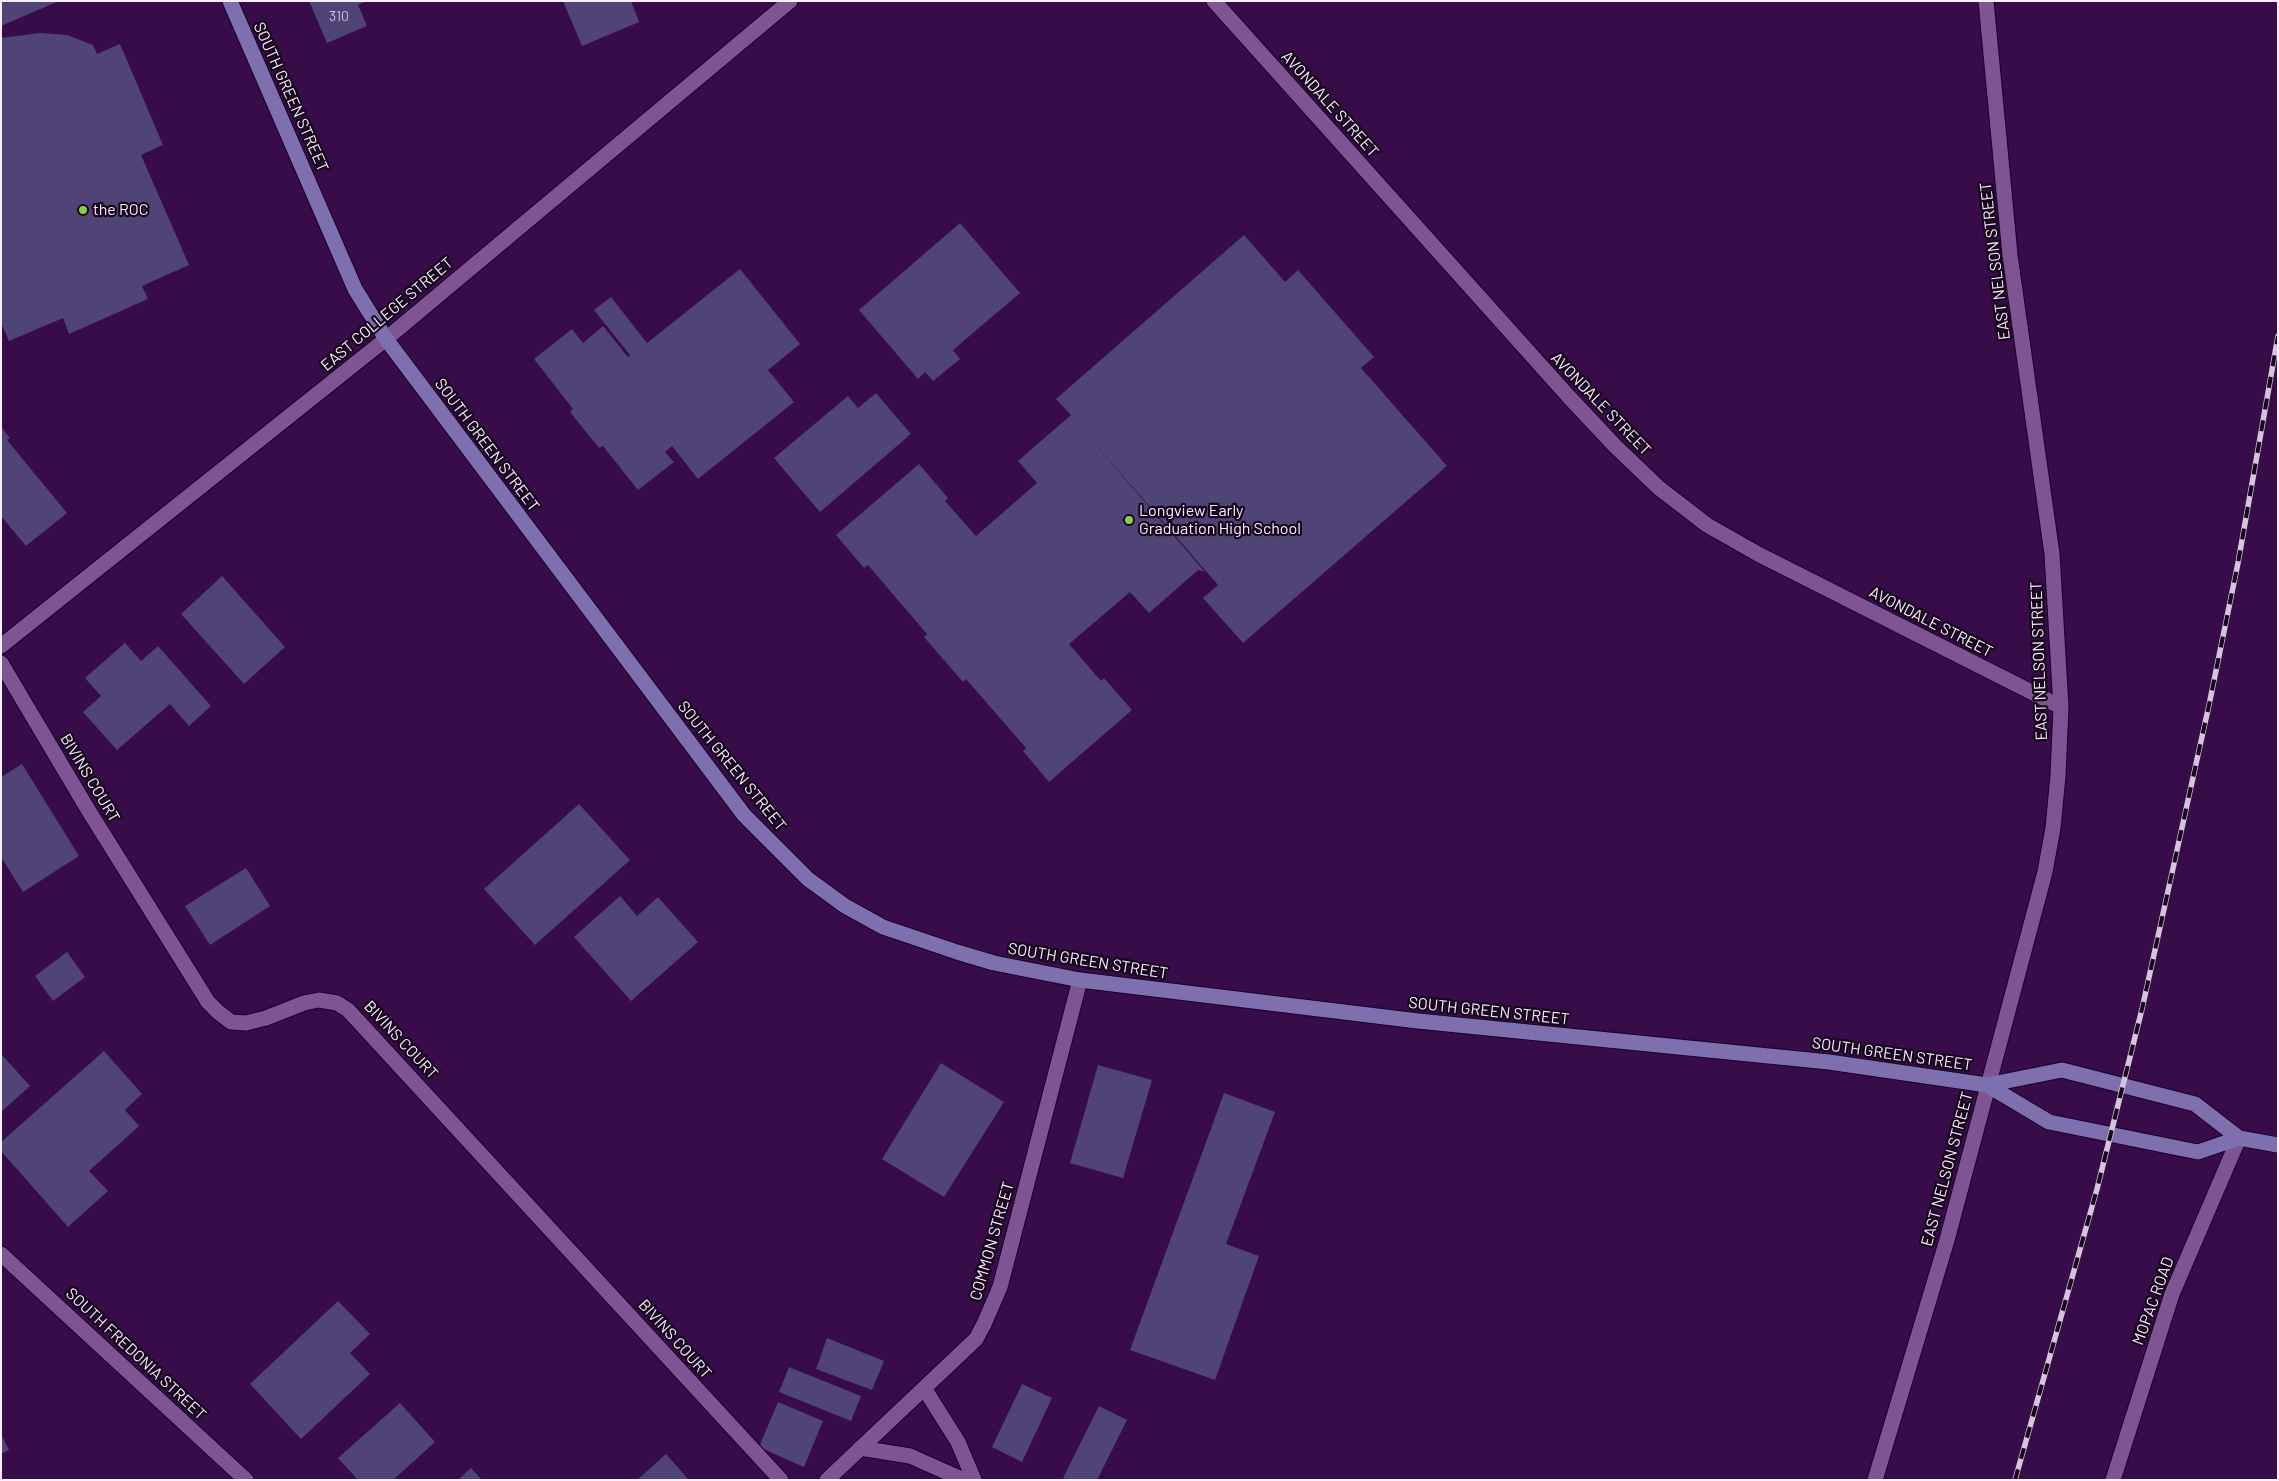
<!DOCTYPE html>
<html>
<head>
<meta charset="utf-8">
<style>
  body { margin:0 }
  #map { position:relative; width:2279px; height:1481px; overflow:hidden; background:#370c48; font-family:Barlow,sans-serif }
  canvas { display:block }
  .frame { position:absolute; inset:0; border:2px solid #f8effd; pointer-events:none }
</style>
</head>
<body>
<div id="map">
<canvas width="2279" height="1481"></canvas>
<div class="frame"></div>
</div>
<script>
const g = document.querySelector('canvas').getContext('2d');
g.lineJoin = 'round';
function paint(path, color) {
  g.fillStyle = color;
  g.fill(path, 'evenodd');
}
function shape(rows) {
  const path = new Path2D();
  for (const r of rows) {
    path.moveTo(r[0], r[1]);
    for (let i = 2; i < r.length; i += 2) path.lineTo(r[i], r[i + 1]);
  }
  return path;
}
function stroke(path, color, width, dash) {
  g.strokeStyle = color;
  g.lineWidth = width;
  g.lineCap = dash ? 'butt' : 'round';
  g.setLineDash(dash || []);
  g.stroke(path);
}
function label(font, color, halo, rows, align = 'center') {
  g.font = font + ' Barlow,sans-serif';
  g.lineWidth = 4.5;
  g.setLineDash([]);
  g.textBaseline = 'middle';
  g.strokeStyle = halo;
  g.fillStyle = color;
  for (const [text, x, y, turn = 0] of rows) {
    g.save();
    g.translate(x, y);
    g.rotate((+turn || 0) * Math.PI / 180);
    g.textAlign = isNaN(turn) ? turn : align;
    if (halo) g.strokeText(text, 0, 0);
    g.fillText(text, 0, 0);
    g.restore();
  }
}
const building = shape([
  [1,1,59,1,1,26],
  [309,1,367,1,358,5,367,26,327,43],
  [563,1,631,1,639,22,582,46],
  [40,33,67,35,93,45,97,54,120,44,163,145,141,155,189,265,142,286,148,299,69,334,63,318,9,341,1,323,1,38],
  [960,223,1020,293,953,350,960,359,933,381,925,372,918,379,859,310],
  [1244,235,1285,282,1298,270,1374,357,1361,368,1447,466,1243,643,1203,598,1218,585,1083,430,1205,572,1198,570,1149,613,1130,592,1069,644,1101,681,1104,678,1132,710,1049,782,1023,751,1026,748,966,679,963,682,924,637,927,634,868,565,864,568,836,535,919,464,948,498,945,501,976,536,1037,483,1018,461,1071,415,1056,399],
  [740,269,800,344,768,370,794,402,698,479,672,446,665,452,674,462,638,490,603,446,599,448,570,412,573,409,534,359,572,329,583,343,603,326,628,357,630,355,594,310,611,297,647,343],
  [876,393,911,434,820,512,774,458,848,396,858,408],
  [1,427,10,438,7,440,67,513,26,546,1,516],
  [222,576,285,647,244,684,181,614],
  [125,643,141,661,158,646,211,706,189,726,170,704,117,750,83,712,101,696,85,678],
  [22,764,79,856,23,892,1,857,1,777],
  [579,804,630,860,535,945,484,889],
  [246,868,270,906,210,945,185,906],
  [620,896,637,916,658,897,698,942,631,1001,574,937],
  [67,952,85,977,53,1001,35,976],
  [104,1051,142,1094,125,1110,139,1126,89,1171,108,1191,68,1227,1,1151,1,1142],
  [1,1054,30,1086,1,1112],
  [941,1063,1004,1102,944,1197,882,1159],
  [1098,1065,1152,1080,1123,1178,1070,1163],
  [1224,1093,1275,1112,1226,1244,1259,1256,1215,1380,1130,1350],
  [338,1301,370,1334,350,1353,370,1374,301,1439,250,1384],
  [827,1338,884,1361,872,1390,816,1369],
  [789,1367,861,1396,851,1421,779,1392],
  [1022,1384,1052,1398,1022,1462,992,1447],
  [778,1402,823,1421,804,1467,759,1447],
  [400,1403,435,1442,393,1480,358,1480,338,1458],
  [1099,1406,1127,1420,1097,1480,1067,1480,1063,1478],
  [1,1434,9,1450,1,1454],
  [666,1454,689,1480,637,1480],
  [471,1468,482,1480,458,1480]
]);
const street = shape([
  [1214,1,1569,397,1615,446,1659,488,1707,525,1758,554,2061,707],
  [1,646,386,339,790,1],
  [1,663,87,808,208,1002,218,1012,231,1022,246,1023,266,1018,304,1003,319,1000,337,1003,348,1010,781,1480],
  [1,1254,246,1480],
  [924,1388,958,1442,974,1480],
  [860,1448,910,1456,964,1480],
  [827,1480,976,1339,984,1324,1000,1287,1080,980],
  [1875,1480,1947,1240,2045,872,2053,828,2058,776,2061,707,2052,554,2010,255,1986,1],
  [2113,1480,2172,1294,2239,1138]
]);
const secondary = shape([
  [230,1,355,289,386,339,744,815,808,879,845,906,883,927,957,952,994,963,1080,980,1418,1021,1829,1062,1987,1085,2062,1070,2195,1104,2239,1138,2278,1145],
  [1987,1085,2049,1122,2198,1152,2239,1138]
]);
const rail = shape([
  [2015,1480,2097,1189,2142,1009,2209,705,2238,563,2278,336]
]);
const markers = [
  [83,210,5,"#85cf4c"],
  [1129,520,5,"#85cf4c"]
];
const numberNames = [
  ["310",339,16]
];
const streetNames = [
  ["SOUTH GREEN STREET",291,97,66],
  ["AVONDALE STREET",1330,104,48],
  ["EAST NELSON STREET",1995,261,-97],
  ["EAST COLLEGE STREET",387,314,-40],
  ["AVONDALE STREET",1601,404,46],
  ["SOUTH GREEN STREET",487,445,53],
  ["AVONDALE STREET",1931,622,27],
  ["EAST NELSON STREET",2039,661,-92],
  ["SOUTH GREEN STREET",732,766,51],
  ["BIVINS COURT",90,778,59],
  ["SOUTH GREEN STREET",1088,961,9],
  ["SOUTH GREEN STREET",1489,1011,6],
  ["BIVINS COURT",401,1040,47],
  ["SOUTH GREEN STREET",1892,1054,8],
  ["EAST NELSON STREET",1947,1169,-75],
  ["COMMON STREET",992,1241,-74],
  ["MOPAC ROAD",2153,1301,-70],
  ["BIVINS COURT",675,1339,48],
  ["SOUTH FREDONIA STREET",136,1354,43]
];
const poiNames = [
  ["the ROC",93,210],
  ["Longview Early",1139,511],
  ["Graduation High School",1139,529]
];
paint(building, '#504376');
stroke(street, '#1a0026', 17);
stroke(secondary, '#1a0026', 17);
stroke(street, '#7e5493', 15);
stroke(secondary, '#7e6fae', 15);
stroke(rail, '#d4c5db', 5.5);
stroke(rail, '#16051d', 4, [11]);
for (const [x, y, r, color] of markers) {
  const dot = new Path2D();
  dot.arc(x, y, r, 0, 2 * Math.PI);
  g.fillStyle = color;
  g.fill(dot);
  stroke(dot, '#16051d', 2);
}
label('14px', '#cec4db', null, numberNames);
label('16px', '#f8effd', '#16051d', streetNames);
label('16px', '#f8effd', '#16051d', poiNames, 'left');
</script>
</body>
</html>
